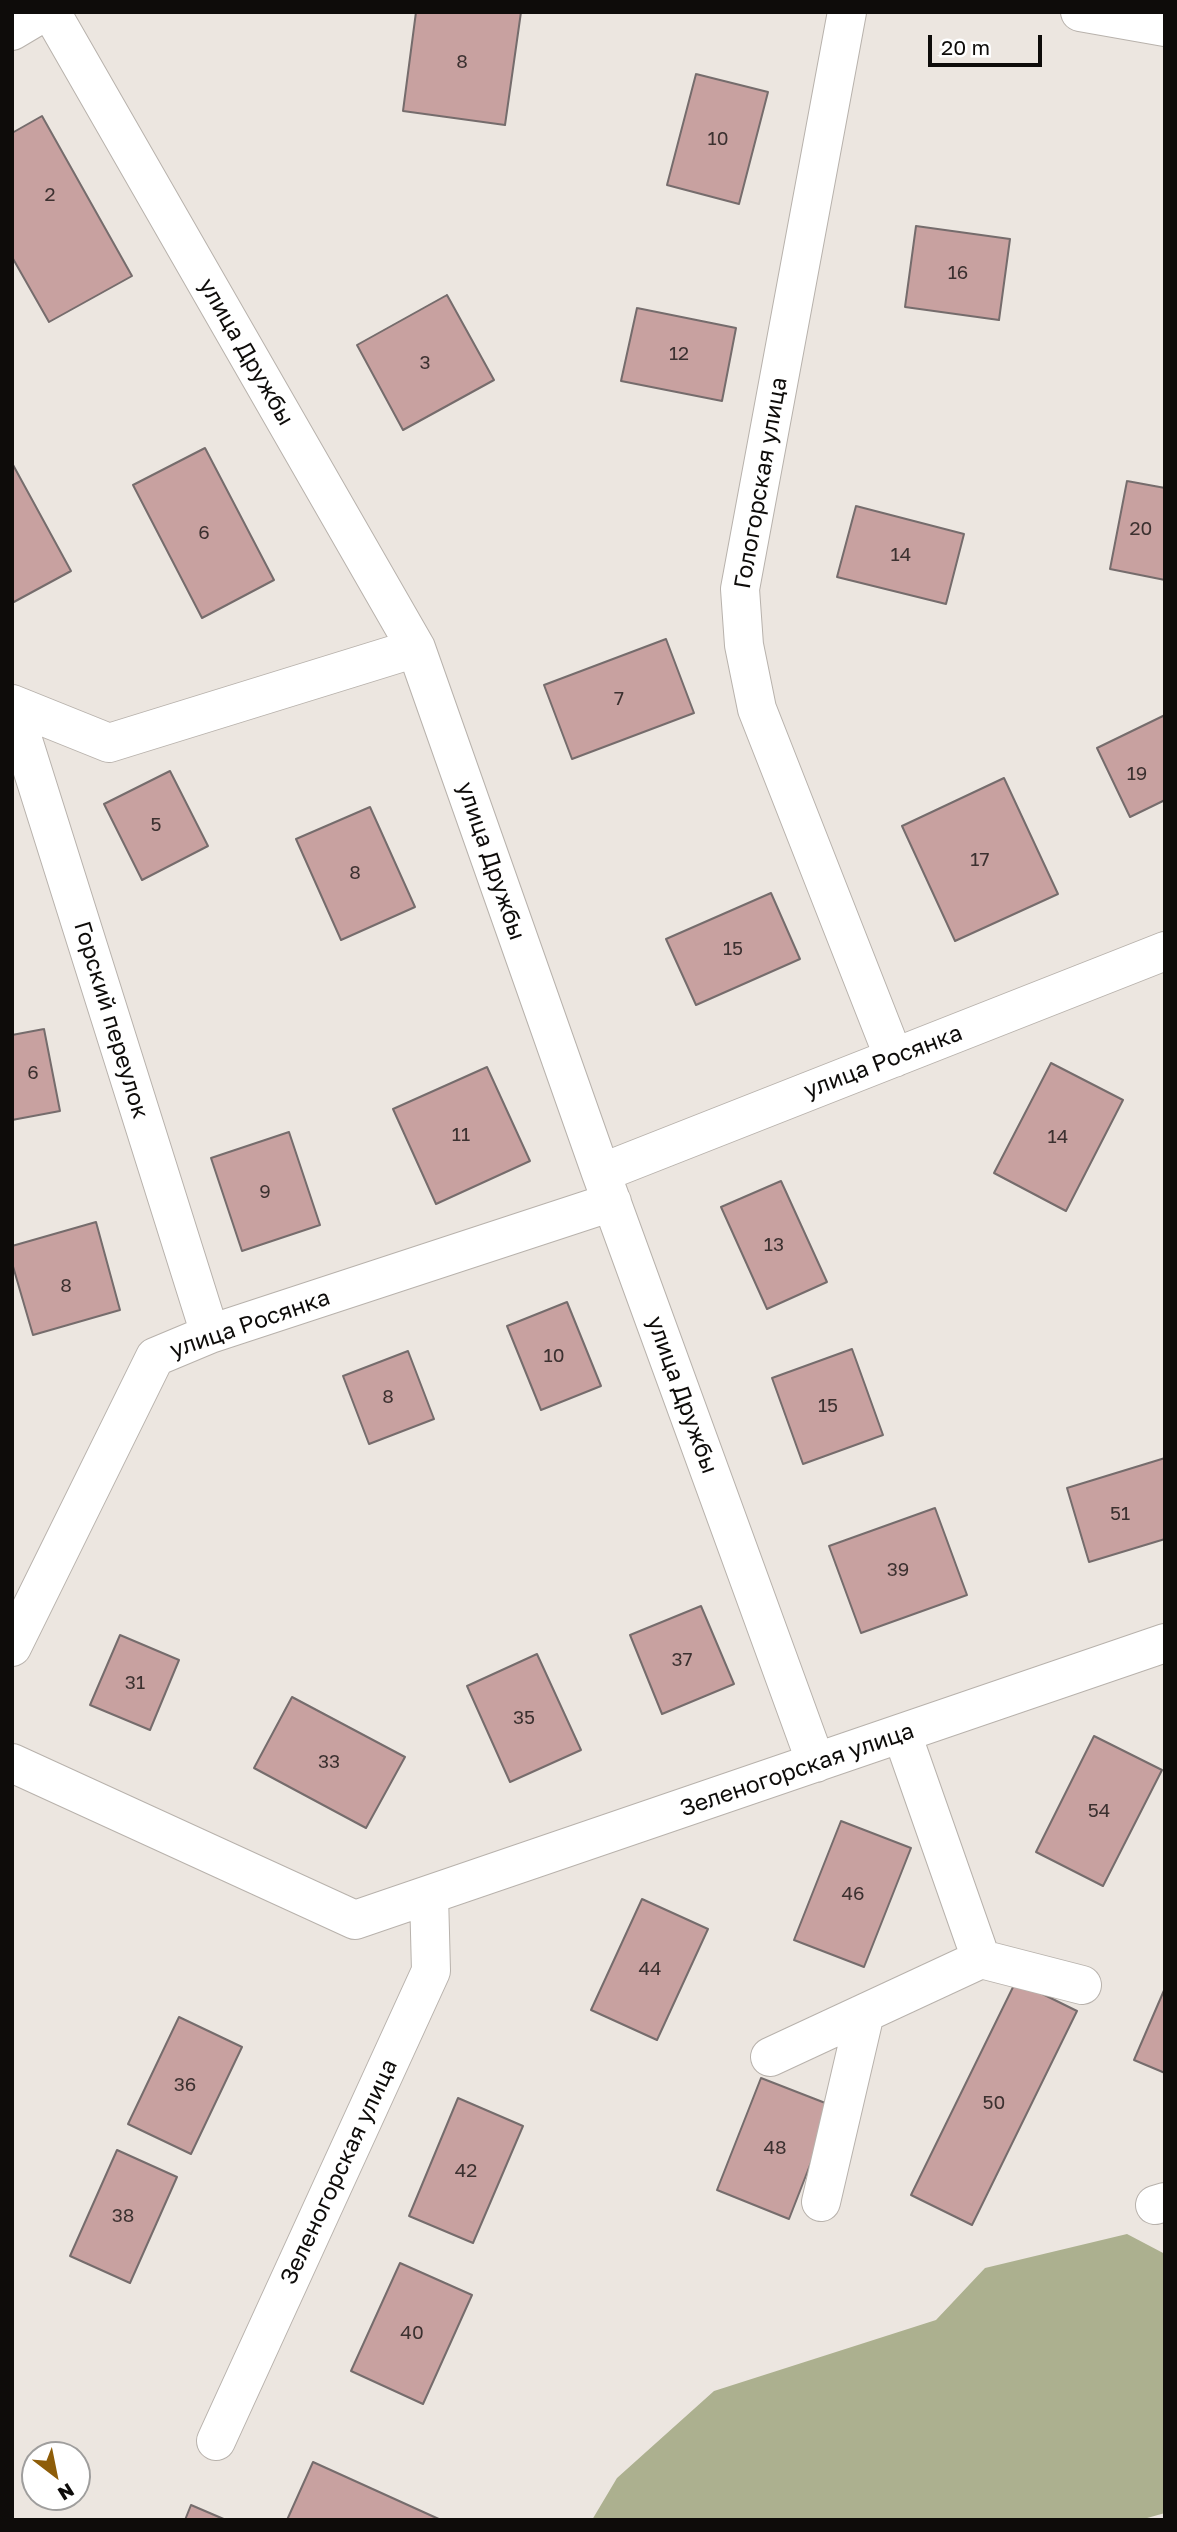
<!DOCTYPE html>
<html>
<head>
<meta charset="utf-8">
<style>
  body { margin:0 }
  #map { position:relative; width:1177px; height:2532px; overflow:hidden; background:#ece6e0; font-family:"Golos Text",sans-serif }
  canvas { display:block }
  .frame { position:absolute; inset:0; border:14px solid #0e0c0a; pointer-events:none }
  .north { position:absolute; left:21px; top:2441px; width:70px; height:70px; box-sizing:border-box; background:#fff; border:2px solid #9f9e9d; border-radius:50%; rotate:148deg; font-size:19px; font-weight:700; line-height:28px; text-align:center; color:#0e0c0a }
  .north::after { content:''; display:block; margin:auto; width:24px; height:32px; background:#8e5d09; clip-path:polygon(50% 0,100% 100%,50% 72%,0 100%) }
  .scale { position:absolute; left:928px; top:35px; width:114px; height:32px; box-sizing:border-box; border:4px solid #0e0c0a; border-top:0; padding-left:9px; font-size:21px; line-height:24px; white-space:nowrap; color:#0e0c0a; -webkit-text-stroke:5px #fff; paint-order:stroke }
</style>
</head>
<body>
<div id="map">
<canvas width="1177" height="2532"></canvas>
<div class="frame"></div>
<div class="north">N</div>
<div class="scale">20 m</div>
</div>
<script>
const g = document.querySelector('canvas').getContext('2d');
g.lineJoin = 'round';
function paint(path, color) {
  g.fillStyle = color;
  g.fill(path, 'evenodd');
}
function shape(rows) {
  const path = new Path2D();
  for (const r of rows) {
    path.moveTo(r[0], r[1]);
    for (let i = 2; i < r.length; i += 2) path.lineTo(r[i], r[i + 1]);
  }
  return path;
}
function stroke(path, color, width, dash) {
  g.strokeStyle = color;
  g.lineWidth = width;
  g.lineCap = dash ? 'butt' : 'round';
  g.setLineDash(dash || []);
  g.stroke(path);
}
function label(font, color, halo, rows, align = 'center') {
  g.font = font + ' "Golos Text",sans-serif';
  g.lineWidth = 7;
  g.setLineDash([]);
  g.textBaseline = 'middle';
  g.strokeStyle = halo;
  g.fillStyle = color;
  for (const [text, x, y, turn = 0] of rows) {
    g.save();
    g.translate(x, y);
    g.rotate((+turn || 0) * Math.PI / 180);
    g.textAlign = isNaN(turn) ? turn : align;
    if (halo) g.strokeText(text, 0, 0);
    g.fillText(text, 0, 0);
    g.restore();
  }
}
const forest = shape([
  [1127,2234,1165,2254,1165,2513,1140,2520,592,2520,617,2478,714,2391,936,2320,985,2268]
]);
const building = shape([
  [416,12,521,12,505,125,403,111,416,12],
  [696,74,768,92,739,204,667,185,696,74],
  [42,116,132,276,49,322,12,257,12,133,42,116],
  [916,226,1010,239,999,320,905,307,916,226],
  [447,295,494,380,403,430,357,345,447,295],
  [637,308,736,328,722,401,621,381,637,308],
  [205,448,274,580,202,618,133,485,205,448],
  [12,463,71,571,12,603,12,463],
  [1127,481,1165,488,1165,580,1110,569,1127,481],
  [856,506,964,534,946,604,837,577,856,506],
  [666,639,694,713,572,759,544,685,666,639],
  [1165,715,1165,800,1130,817,1097,748,1165,715],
  [170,771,208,846,142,880,104,804,170,771],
  [1004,778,1058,894,955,941,902,826,1004,778],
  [370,807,415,907,341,940,296,839,370,807],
  [771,893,800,959,696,1005,666,939,771,893],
  [44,1029,60,1111,12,1120,12,1035,44,1029],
  [1051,1063,1123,1100,1066,1211,994,1173,1051,1063],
  [487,1067,530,1161,436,1204,393,1109,487,1067],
  [289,1132,320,1225,242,1251,211,1158,289,1132],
  [781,1181,827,1282,767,1309,721,1207,781,1181],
  [96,1222,120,1310,33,1335,12,1263,12,1246,96,1222],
  [567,1302,601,1386,541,1410,507,1326,567,1302],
  [852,1349,883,1435,803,1464,772,1378,852,1349],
  [408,1351,434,1419,369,1444,343,1376,408,1351],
  [1165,1458,1165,1539,1089,1562,1067,1488,1165,1458],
  [935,1508,967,1595,861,1633,829,1546,935,1508],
  [701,1606,734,1684,662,1714,630,1635,701,1606],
  [120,1635,179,1660,150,1730,90,1705,120,1635],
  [537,1654,581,1750,510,1782,467,1686,537,1654],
  [292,1697,405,1757,366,1828,254,1768,292,1697],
  [1094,1736,1162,1770,1103,1886,1036,1852,1094,1736],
  [841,1821,911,1848,864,1967,794,1940,841,1821],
  [642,1899,708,1929,657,2040,591,2010,642,1899],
  [1016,1981,1077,2011,972,2225,911,2195,1016,1981],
  [1165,1988,1165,2073,1134,2060,1165,1988],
  [179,2017,242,2047,191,2154,128,2124,179,2017],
  [761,2078,833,2106,789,2219,717,2190,761,2078],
  [458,2098,523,2126,473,2243,409,2216,458,2098],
  [117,2150,177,2177,130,2283,70,2256,117,2150],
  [400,2263,472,2295,423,2404,351,2371,400,2263],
  [313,2462,441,2520,287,2520,313,2462],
  [191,2505,226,2520,185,2520,191,2505]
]);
const minor = shape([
  [51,12,416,648,601,1173,816,1763],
  [847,12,740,589,744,645,757,709,894,1058],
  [1080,12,1165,27],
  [12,31,44,12],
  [12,704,109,743,416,648],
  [12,705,210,1334],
  [601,1173,1165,951],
  [12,1647,155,1357,210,1334,612,1202],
  [902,1734,981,1959,1082,1985],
  [12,1763,355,1920,1165,1643],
  [770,2057,981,1959],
  [821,2202,865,2013],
  [1155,2205,1165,2202],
  [216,2441,431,1971,429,1895]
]);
const numberNames = [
  ["8",462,62],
  ["10",718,139],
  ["2",50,195],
  ["16",958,273],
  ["12",679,354],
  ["3",425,363],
  ["20",1141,529],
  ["6",204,533],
  ["14",901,555],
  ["7",619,699],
  ["19",1137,774],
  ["5",156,825],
  ["17",980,860],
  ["8",355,873],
  ["15",733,949],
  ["6",33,1073],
  ["11",461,1135],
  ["14",1058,1137],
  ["9",265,1192],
  ["13",774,1245],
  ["8",66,1286],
  ["10",554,1356],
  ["8",388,1397],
  ["15",828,1406],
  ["51",1120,1514],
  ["39",898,1570],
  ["37",682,1660],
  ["31",135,1683],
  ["35",524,1718],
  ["33",329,1762],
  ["54",1099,1811],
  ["46",853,1894],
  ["44",650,1969],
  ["36",185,2085],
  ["50",994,2103],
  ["48",775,2148],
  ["42",466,2171],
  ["38",123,2216],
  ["40",412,2333]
];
const streetNames = [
  ["улица Дружбы",246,352,60],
  ["Гологорская улица",761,483,-80],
  ["улица Дружбы",491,861,71],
  ["Горский переулок",111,1020,73],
  ["улица Росянка",883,1062,-21],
  ["улица Росянка",250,1324,-19],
  ["улица Дружбы",682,1395,70],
  ["Зеленогорская улица",797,1770,-19],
  ["Зеленогорская улица",339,2172,-65]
];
paint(forest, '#acb08f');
paint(building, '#c8a1a0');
stroke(building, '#756c6c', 2);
stroke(minor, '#b8b2ac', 40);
stroke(minor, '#fff', 38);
label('19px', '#3c3130', null, numberNames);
label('23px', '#0e0c0a', '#fff', streetNames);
</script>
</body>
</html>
